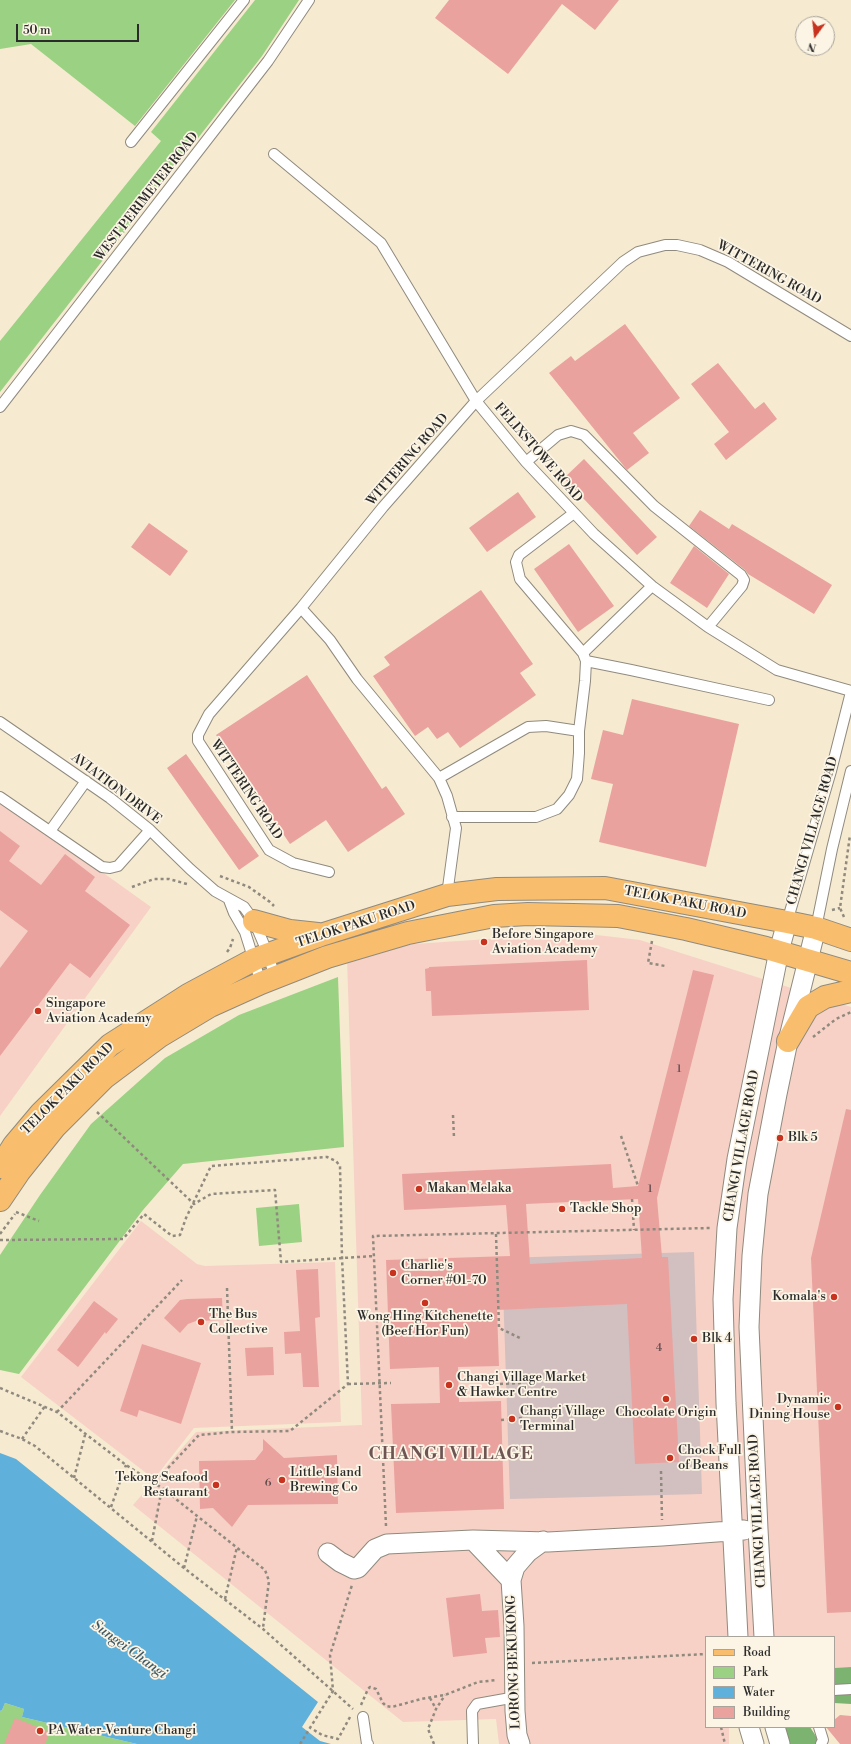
<!DOCTYPE html>
<html>
<head>
<meta charset="utf-8">
<style>
  body { margin:0 }
  #map { position:relative; width:851px; height:1744px; overflow:hidden; background:#f6ead1; font-family:"Libre Bodoni",serif }
  canvas { display:block }
  .legend { position:absolute; left:705px; top:1636px; width:130px; height:92px; box-sizing:border-box; background:#fcf5e5; border:1px solid #a8a49b; margin:0; padding:5px 7px; list-style:none; font-size:12px; color:#2b2b2b }
  .legend li { display:flex; align-items:center; gap:8px; height:20px }
  .legend b { width:20px; border:1px solid #a8a49b }
  .north { position:absolute; left:795px; top:16px; width:40px; height:40px; box-sizing:border-box; background:#fcf5e5; border:1px solid #a8a49b; border-radius:50%; rotate:195deg; font-size:11px; font-weight:700; line-height:16px; text-align:center; color:#2b2b2b }
  .north::after { content:''; display:block; margin:auto; width:14px; height:18px; background:#c8321e; clip-path:polygon(50% 0,100% 100%,50% 72%,0 100%) }
  .scale { position:absolute; left:16px; top:24px; width:123px; height:18px; box-sizing:border-box; border:2px solid #2b2b2b; border-top:0; padding-left:5px; font-size:12px; line-height:14px; white-space:nowrap; color:#2b2b2b; -webkit-text-stroke:3px #fcf5e5; paint-order:stroke }
</style>
</head>
<body>
<div id="map">
<canvas width="851" height="1744"></canvas>
<ul class="legend">
<li><b style="height:5px;background:#f9be6d"></b>Road</li>
<li><b style="height:11px;background:#9bd182"></b>Park</li>
<li><b style="height:11px;background:#5fb0da"></b>Water</li>
<li><b style="height:11px;background:#eaa29f"></b>Building</li>
</ul>
<div class="north">N</div>
<div class="scale">50 m</div>
</div>
<script>
const g = document.querySelector('canvas').getContext('2d');
g.lineJoin = 'round';
function paint(path, color) {
  g.fillStyle = color;
  g.fill(path, 'evenodd');
}
function shape(rows) {
  const path = new Path2D();
  for (const r of rows) {
    path.moveTo(r[0], r[1]);
    for (let i = 2; i < r.length; i += 2) path.lineTo(r[i], r[i + 1]);
  }
  return path;
}
function stroke(path, color, width, dash) {
  g.strokeStyle = color;
  g.lineWidth = width;
  g.lineCap = dash ? 'butt' : 'round';
  g.setLineDash(dash || []);
  g.stroke(path);
}
function label(font, color, halo, rows, align = 'center') {
  g.font = font + ' "Libre Bodoni",serif';
  g.lineWidth = 3.5;
  g.setLineDash([]);
  g.textBaseline = 'middle';
  g.strokeStyle = halo;
  g.fillStyle = color;
  for (const [text, x, y, turn = 0] of rows) {
    g.save();
    g.translate(x, y);
    g.rotate((+turn || 0) * Math.PI / 180);
    g.textAlign = isNaN(turn) ? turn : align;
    if (halo) g.strokeText(text, 0, 0);
    g.fillText(text, 0, 0);
    g.restore();
  }
}
const built = shape([
  [0,799,151,907,0,1116],
  [579,933,640,940,851,1007,851,1667,834,1668,834,1637,706,1637,706,1727,729,1727,729,1744,499,1744,496,1719,403,1722,133,1505,196,1432,362,1425,347,958,399,945],
  [141,1221,197,1264,205,1266,335,1262,341,1422,194,1428,154,1479,21,1377]
]);
const industrial = shape([
  [694,1252,702,1494,510,1499,502,1258]
]);
const green = shape([
  [0,0,235,0,135,126,31,44,0,49],
  [255,0,299,0,262,56,0,392,0,341,161,141,151,132],
  [338,977,344,1147,183,1164,143,1210,19,1374,0,1370,0,1255,40,1195,91,1124,165,1058,239,1015],
  [299,1204,302,1242,259,1246,256,1208],
  [5,1703,24,1709,22,1717,137,1744,0,1744,0,1711,2,1710]
]);
const forest = shape([
  [851,1667,851,1704,834,1703,834,1668],
  [778,1727,810,1727,821,1744,785,1744]
]);
const water = shape([
  [0,1453,16,1459,318,1702,302,1727,320,1741,331,1744,137,1744,22,1717,24,1709,5,1703,2,1710,0,1711]
]);
const building = shape([
  [449,0,619,0,595,30,562,4,508,74,435,18],
  [625,324,680,398,633,433,649,453,627,470,549,373,571,356,575,361],
  [718,363,755,409,764,402,777,419,726,460,714,444,729,432,691,384],
  [584,459,657,537,637,555,564,478],
  [518,492,536,517,487,552,469,528],
  [700,510,729,529,732,524,832,585,814,614,748,574,745,570,689,526],
  [149,523,188,551,170,576,131,547],
  [569,544,614,606,578,632,534,569],
  [694,546,729,574,707,608,670,583],
  [481,590,533,664,520,673,536,695,460,748,448,732,437,739,428,727,415,736,373,676,390,665,384,657],
  [307,675,382,789,386,786,405,814,348,852,326,820,290,844,216,735],
  [632,699,739,724,706,867,599,842,613,784,591,779,603,730,623,735],
  [186,754,259,856,239,870,167,768],
  [0,831,20,846,9,861,41,885,65,854,95,877,85,891,130,925,90,978,70,963,0,1056,0,968,28,931,0,910],
  [587,960,589,1010,432,1016,431,991,426,991,425,969,429,968,429,967],
  [693,970,714,975,657,1198,662,1257,668,1257,679,1462,635,1464,627,1304,497,1310,499,1366,458,1367,459,1402,501,1401,504,1509,396,1513,391,1404,440,1403,439,1367,390,1369,386,1260,510,1256,506,1205,404,1210,402,1174,611,1164,613,1188,638,1186],
  [638,1199,642,1258,530,1264,526,1204],
  [846,1109,851,1110,851,1612,827,1613,811,1258],
  [318,1269,320,1317,315,1318,319,1387,303,1387,301,1353,285,1354,284,1332,300,1331,296,1270],
  [222,1298,223,1320,196,1321,188,1324,180,1333,164,1318,180,1300,187,1299],
  [94,1301,118,1319,106,1334,105,1332,78,1367,57,1350],
  [142,1344,201,1363,181,1424,139,1410,137,1417,120,1411],
  [273,1347,274,1375,247,1376,245,1348],
  [263,1439,284,1458,337,1455,338,1504,248,1505,232,1527,213,1508,200,1509,199,1461,255,1460,263,1450],
  [480,1594,482,1611,498,1610,500,1637,485,1638,487,1653,453,1657,446,1598],
  [840,1715,851,1716,851,1744,840,1744,826,1727,834,1727,834,1720],
  [15,1718,50,1732,45,1744,4,1744]
]);
const path = shape([
  [220,876,249,887,270,902,274,906],
  [132,887,154,879,169,879,187,884],
  [832,910,840,908],
  [844,917,840,908,850,835],
  [652,941,648,963,665,966],
  [227,952,230,948,233,939],
  [813,1037,836,1019,851,1012],
  [97,1112,194,1204,211,1194,275,1190,281,1262,374,1256],
  [453,1115,454,1138],
  [621,1136,638,1186],
  [632,1199,634,1230],
  [16,1212,39,1221],
  [0,1234,15,1214],
  [496,1234,499,1328,520,1338],
  [0,1240,123,1239,144,1214,172,1236,180,1235,186,1218,211,1166,327,1157,336,1161,340,1166,342,1258,348,1384,290,1431,232,1432,199,1435,155,1482],
  [227,1288,232,1432],
  [348,1384,391,1383],
  [500,1384,521,1383],
  [0,1388,57,1412,126,1465,162,1488,265,1570,269,1581,263,1628],
  [57,1412,182,1280],
  [501,1420,522,1418],
  [0,1431,22,1439,35,1446,184,1568,263,1629,353,1709],
  [22,1439,45,1406],
  [661,1471,662,1520],
  [74,1478,85,1435],
  [111,1507,126,1465],
  [386,1526,373,1236,710,1228],
  [152,1541,162,1488],
  [184,1568,197,1516],
  [225,1599,237,1547],
  [532,1663,706,1654],
  [430,1698,436,1709],
  [361,1705,368,1689,370,1687,376,1689,383,1703,386,1706,392,1707,421,1699,445,1695,478,1682,497,1680],
  [721,1727,725,1744],
  [314,1730,322,1735,338,1739,350,1717],
  [300,1744,333,1691,330,1655,352,1585],
  [434,1744,428,1729,436,1709,445,1695]
]);
const service = shape([
  [131,142,244,0],
  [274,154,381,243,476,401,526,462,594,534,652,586,708,627,777,670,851,691],
  [0,407,268,61,309,0],
  [526,462,558,435,571,431,584,435,654,506,741,575,744,580,742,586,708,627],
  [301,608,330,640,357,679,439,778,447,796,456,828,447,895],
  [583,653,652,586],
  [586,661,631,670,769,700],
  [0,722,110,798,150,830,190,869,215,891,244,907,254,921,268,954,275,978],
  [439,778,528,727,546,726,579,731],
  [0,797,102,867,110,868,118,866,150,830],
  [452,817,536,817,557,809,569,795,577,779,579,753,579,731,585,681,586,661,583,653,520,579,516,562,519,555,574,513],
  [50,831,86,781],
  [329,872,293,863,269,850,198,741,198,735,209,714,301,608,383,507,476,401,623,262,638,252,665,245,677,245,700,250,728,262,851,336],
  [229,900,234,913,245,932,261,983],
  [787,922,831,771,851,692],
  [816,928,832,849,851,771],
  [834,1690,851,1689],
  [363,1717,367,1744,368,1744],
  [819,1727,823,1740,821,1744],
  [473,1744,472,1711,477,1704,516,1697]
]);
const minor = shape([
  [473,1540,511,1580],
  [328,1553,340,1562,354,1569,358,1568,375,1549,387,1544,473,1540,548,1542,662,1536,744,1530],
  [738,1637,726,1403,723,1299,727,1228,737,1159,779,951,787,922],
  [764,1637,758,1529,749,1327,752,1256,758,1194,777,1094,788,1041,816,928],
  [749,1727,754,1744],
  [775,1727,780,1744],
  [520,1744,517,1735,515,1711,514,1626,511,1580,515,1567,521,1560,528,1552,543,1541]
]);
const primary = shape([
  [254,921,290,931,318,934],
  [788,1041,808,1007,825,997,851,991],
  [0,1167,14,1145,41,1113,110,1045,188,995,255,959,324,934,447,895,497,889,605,888,787,922,816,928,851,940],
  [0,1200,19,1172,55,1127,104,1078,160,1036,210,1006,261,983,327,957,408,933,494,916,528,914,618,916,686,929,766,948,851,973]
]);
const markers = [
  [484,942,4,"#c8321e"],
  [38,1011,4,"#c8321e"],
  [780,1138,4,"#c8321e"],
  [419,1189,4,"#c8321e"],
  [562,1209,4,"#c8321e"],
  [393,1273,4,"#c8321e"],
  [834,1297,4,"#c8321e"],
  [425,1303,4,"#c8321e"],
  [201,1322,4,"#c8321e"],
  [694,1339,4,"#c8321e"],
  [449,1385,4,"#c8321e"],
  [666,1399,4,"#c8321e"],
  [838,1407,4,"#c8321e"],
  [512,1419,4,"#c8321e"],
  [670,1458,4,"#c8321e"],
  [282,1480,4,"#c8321e"],
  [216,1485,4,"#c8321e"],
  [40,1731,4,"#c8321e"]
];
const numberNames = [
  ["1",679,1069],
  ["1",650,1189],
  ["4",659,1348],
  ["6",268,1483]
];
const streetNames = [
  ["WEST PERIMETER ROAD",147,197,-52],
  ["WITTERING ROAD",769,273,29],
  ["FELIXSTOWE ROAD",538,453,49],
  ["WITTERING ROAD",408,460,-49],
  ["AVIATION DRIVE",116,789,37],
  ["WITTERING ROAD",246,790,56],
  ["CHANGI VILLAGE ROAD",813,831,-74],
  ["TELOK PAKU ROAD",685,903,11],
  ["TELOK PAKU ROAD",356,925,-18],
  ["TELOK PAKU ROAD",68,1089,-45],
  ["CHANGI VILLAGE ROAD",742,1146,-80],
  ["CHANGI VILLAGE ROAD",758,1511,-93],
  ["LORONG BEKUKONG",514,1662,-92]
];
const poiNames = [
  ["Before Singapore",492,935],
  ["Aviation Academy",492,950],
  ["Singapore",46,1004],
  ["Aviation Academy",46,1019],
  ["Blk 5",788,1138],
  ["Makan Melaka",427,1189],
  ["Tackle Shop",570,1209],
  ["Charlie's",401,1266],
  ["Corner #01-70",401,1281],
  ["Komala's",826,1297,"right"],
  ["The Bus",209,1315],
  ["Collective",209,1330],
  ["Wong Hing Kitchenette",425,1317,"center"],
  ["(Beef Hor Fun)",425,1332,"center"],
  ["Blk 4",702,1339],
  ["Changi Village Market",457,1378],
  ["& Hawker Centre",457,1393],
  ["Dynamic",830,1400,"right"],
  ["Dining House",830,1415,"right"],
  ["Changi Village",520,1412],
  ["Terminal",520,1427],
  ["Chocolate Origin",666,1413,"center"],
  ["Chock Full",678,1451],
  ["of Beans",678,1466],
  ["Little Island",290,1473],
  ["Brewing Co",290,1488],
  ["Tekong Seafood",208,1478,"right"],
  ["Restaurant",208,1493,"right"],
  ["PA Water-Venture Changi",48,1731]
];
const waterNames = [
  ["Sungei Changi",129,1650,36]
];
const districtNames = [
  ["CHANGI VILLAGE",451,1455]
];
paint(built, '#f7d1c6');
paint(industrial, '#d2bfbf');
paint(green, '#9bd182');
paint(forest, '#7cb370');
paint(water, '#5fb0da');
paint(building, '#eaa29f');
stroke(service, '#908a7e', 12);
stroke(minor, '#908a7e', 21);
stroke(primary, '#908a7e', 24);
stroke(path, '#908a7e', 2.5, [3, 3]);
stroke(service, '#fff', 10);
stroke(minor, '#fff', 19);
stroke(primary, '#f9be6d', 22);
for (const [x, y, r, color] of markers) {
  const dot = new Path2D();
  dot.arc(x, y, r, 0, 2 * Math.PI);
  g.fillStyle = color;
  g.fill(dot);
  stroke(dot, '#fcf5e5', 1.5);
}
label('11px', '#5b4948', null, numberNames);
label('13px', '#2b2b2b', '#fcf5e5', streetNames);
label('13px', '#2b2b2b', '#fcf5e5', poiNames, 'left');
label('italic 14px', '#3d5a68', '#fcf5e5', waterNames);
g.letterSpacing = '1px';
label('bold 17px', '#6e5554', '#fcf5e5', districtNames);
g.letterSpacing = '0px';
</script>
</body>
</html>
